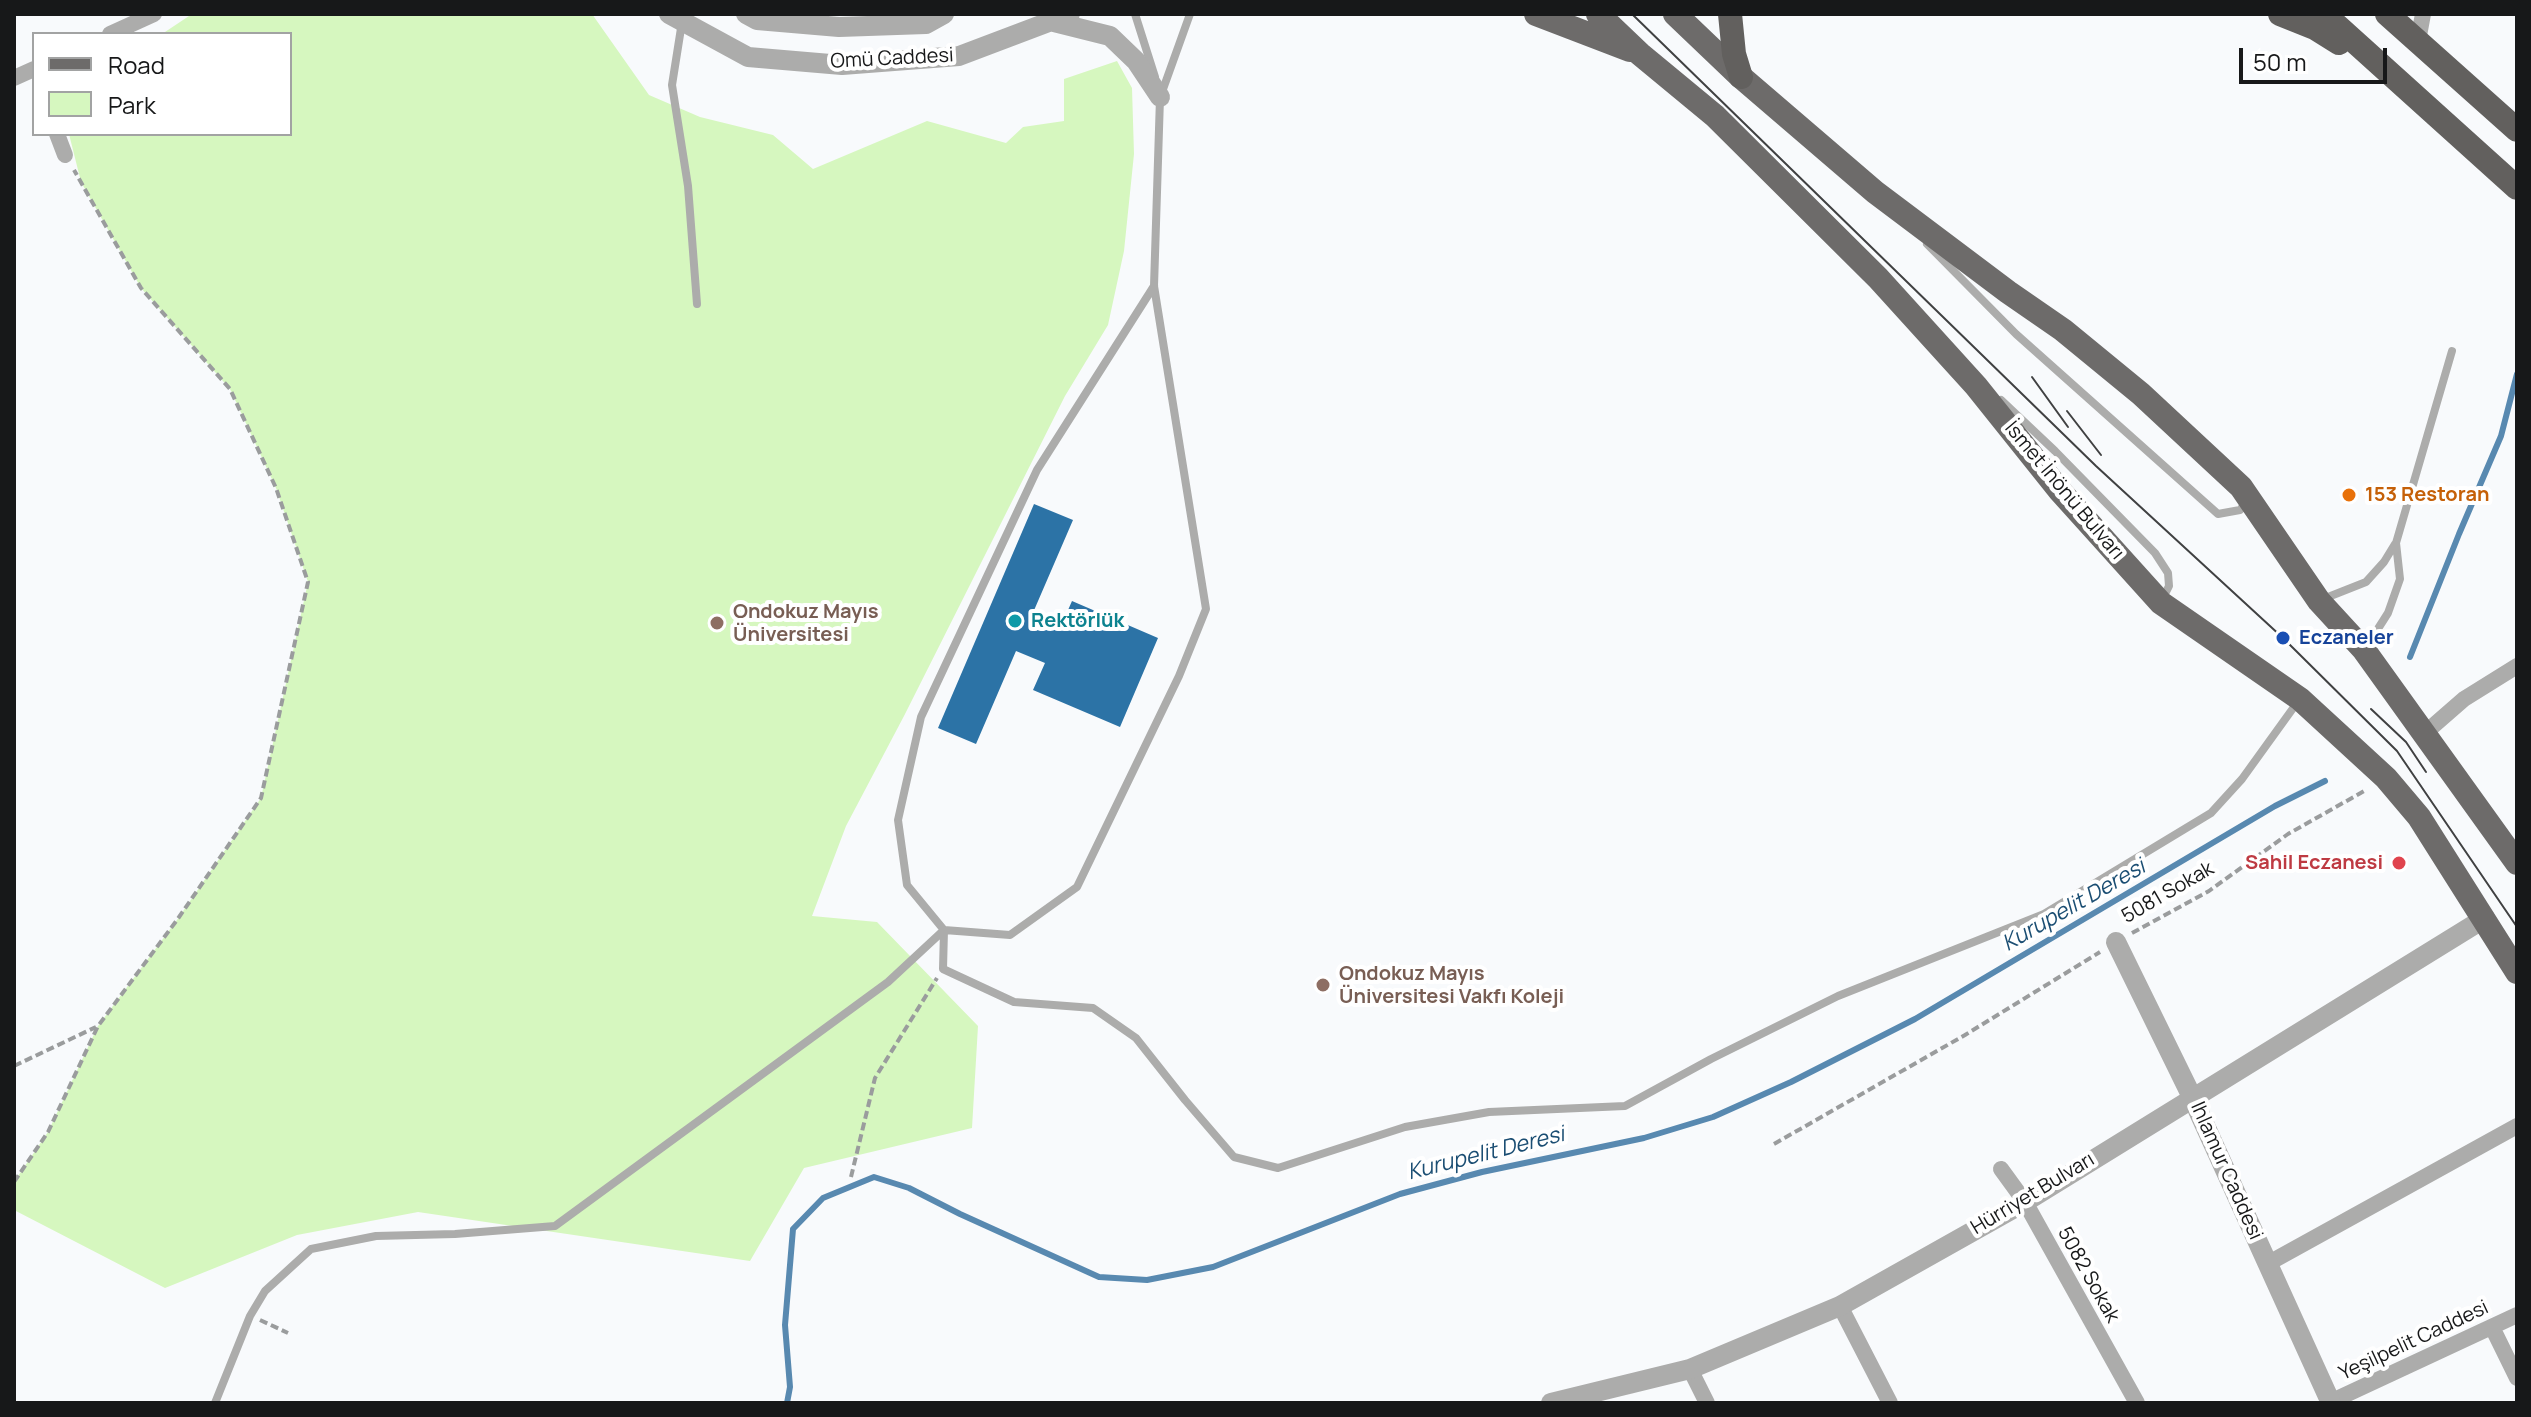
<!DOCTYPE html>
<html>
<head>
<meta charset="utf-8">
<style>
  body { margin:0 }
  #map { position:relative; width:2531px; height:1417px; overflow:hidden; background:#f8fafc; font-family:Manrope,sans-serif }
  canvas { display:block }
  .frame { position:absolute; inset:0; border:16px solid #171819; pointer-events:none }
  .legend { position:absolute; left:32px; top:32px; width:260px; height:104px; box-sizing:border-box; background:#fff; border:2px solid #a2a3a3; margin:0; padding:10px 14px; list-style:none; font-size:24px; color:#171819 }
  .legend li { display:flex; align-items:center; gap:16px; height:40px }
  .legend b { width:40px; border:2px solid #a2a3a3 }
  .scale { position:absolute; left:2239px; top:48px; width:148px; height:36px; box-sizing:border-box; border:4px solid #171819; border-top:0; padding-left:10px; font-size:24px; line-height:28px; white-space:nowrap; color:#171819; -webkit-text-stroke:6px #fff; paint-order:stroke }
</style>
</head>
<body>
<div id="map">
<canvas width="2531" height="1417"></canvas>
<div class="frame"></div>
<ul class="legend">
<li><b style="height:10px;background:#6d6b6a"></b>Road</li>
<li><b style="height:22px;background:#d6f7bf"></b>Park</li>
</ul>
<div class="scale">50 m</div>
</div>
<script>
const g = document.querySelector('canvas').getContext('2d');
g.lineJoin = 'round';
function paint(path, color) {
  g.fillStyle = color;
  g.fill(path, 'evenodd');
}
function shape(rows) {
  const path = new Path2D();
  for (const r of rows) {
    path.moveTo(r[0], r[1]);
    for (let i = 2; i < r.length; i += 2) path.lineTo(r[i], r[i + 1]);
  }
  return path;
}
function stroke(path, color, width, dash) {
  g.strokeStyle = color;
  g.lineWidth = width;
  g.lineCap = dash ? 'butt' : 'round';
  g.setLineDash(dash || []);
  g.stroke(path);
}
function label(font, color, halo, rows, align = 'center') {
  g.font = font + ' Manrope,sans-serif';
  g.lineWidth = 8;
  g.setLineDash([]);
  g.textBaseline = 'middle';
  g.strokeStyle = halo;
  g.fillStyle = color;
  for (const [text, x, y, turn = 0] of rows) {
    g.save();
    g.translate(x, y);
    g.rotate((+turn || 0) * Math.PI / 180);
    g.textAlign = isNaN(turn) ? turn : align;
    if (halo) g.strokeText(text, 0, 0);
    g.fillText(text, 0, 0);
    g.restore();
  }
}
const green = shape([
  [192,14,592,14,649,95,700,117,773,135,813,169,927,121,1006,143,1023,127,1064,121,1064,79,1117,61,1132,88,1134,154,1124,251,1108,325,1065,396,904,716,846,826,812,916,877,922,978,1026,972,1128,804,1168,750,1261,418,1212,297,1235,165,1288,14,1210,14,1182,48,1132,98,1026,177,920,261,798,308,582,276,488,230,389,141,288,81,182,69,134,290,134,290,34,162,34]
]);
const stream = shape([
  [2410,657,2459,534,2501,436,2517,374],
  [787,1403,790,1387,785,1325,793,1229,823,1198,874,1177,909,1188,960,1214,1099,1277,1147,1280,1213,1267,1400,1194,1482,1172,1644,1138,1713,1117,1791,1082,1915,1019,2275,806,2325,781]
]);
const building = shape([
  [1034,504,1073,520,1032,615,1061,626,1072,601,1158,638,1120,727,1033,690,1045,663,1016,651,976,744,938,728]
]);
const path = shape([
  [2132,933,2209,891,2288,834,2366,790],
  [14,1066,96,1027],
  [1774,1144,1965,1035,2100,952],
  [851,1177,875,1078,937,978],
  [14,1182,48,1132,98,1026,177,920,261,798,308,582,276,488,230,389,141,288,74,170],
  [260,1320,288,1333]
]);
const service = shape([
  [1135,14,1155,77],
  [682,22,672,85,688,186,697,304],
  [1162,92,1190,14],
  [1927,244,2016,334,2218,514,2240,510,2247,501],
  [1154,286,1037,470,921,717,898,820,907,885,944,930,1010,935,1077,887,1179,676,1206,609,1154,286,1160,98],
  [2001,400,2055,451,2155,553,2168,573,2169,586,2162,600],
  [2323,599,2366,582,2384,562,2395,544],
  [2367,646,2388,613,2400,579,2396,543,2452,351],
  [215,1403,250,1316,265,1291,311,1249,376,1236,455,1234,555,1226,888,982,944,930,943,969,1014,1002,1093,1008,1136,1038,1185,1100,1234,1157,1278,1168,1405,1127,1489,1112,1625,1106,1711,1059,1838,996,2044,914,2211,813,2242,779,2299,700]
]);
const minor = shape([
  [110,34,154,14],
  [2418,41,2423,14],
  [14,78,34,69],
  [57,134,65,155],
  [2425,733,2464,699,2517,666],
  [2001,1169,2025,1202,2137,1403],
  [2267,1264,2517,1126],
  [1840,1306,1890,1403],
  [2492,1327,2517,1378],
  [1690,1369,1707,1403],
  [2328,1403,2517,1315]
]);
const tertiary = shape([
  [669,14,748,57,842,65,959,56,1070,14],
  [746,14,757,20,839,27,926,24,944,14],
  [1050,21,1110,36,1136,61,1160,97],
  [2116,942,2192,1097,2331,1403],
  [1551,1403,1690,1369,1840,1306,2025,1202,2485,918]
]);
const primary = shape([
  [1536,14,1630,50],
  [1598,14,1640,54,1715,116,1878,278,1976,386,2060,491,2161,603,2300,699,2386,778,2419,817,2517,972],
  [1675,14,1741,77,1875,192,2008,292,2063,330,2141,394,2241,487,2319,601,2364,650,2517,863]
]);
const trunk = shape([
  [1730,14,1734,54,1741,77],
  [2280,14,2315,28,2339,43],
  [2324,14,2517,188],
  [2387,14,2517,130]
]);
const tram = shape([
  [1632,14,2096,466,2283,638,2397,751,2517,927],
  [2032,377,2068,427],
  [2067,411,2101,455],
  [2371,709,2406,742,2426,772]
]);
const markers = [
  [2349,495,8,"#e8710a"],
  [1015,621,8,"#0f9aa8"],
  [717,623,8,"#8d6e63"],
  [2283,638,8,"#1a4fb4"],
  [2399,863,8,"#e0444e"],
  [1323,985,8,"#8d6e63"]
];
const streetNames = [
  ["Omü Caddesi",892,59,-3],
  ["İsmet İnönü Bulvarı",2064,491,50],
  ["5081 Sokak",2168,893,-30],
  ["Ihlamur Caddesi",2226,1171,66],
  ["Hürriyet Bulvarı",2033,1194,-31],
  ["5082 Sokak",2088,1275,61],
  ["Yeşilpelit Caddesi",2414,1341,-25]
];
const foodNames = [
  ["153 Restoran",2365,495]
];
const educationNames = [
  ["Ondokuz Mayıs",733,612],
  ["Üniversitesi",733,635],
  ["Ondokuz Mayıs",1339,974],
  ["Üniversitesi Vakfı Koleji",1339,997]
];
const cultureNames = [
  ["Rektörlük",1031,621]
];
const transitNames = [
  ["Eczaneler",2299,638]
];
const healthNames = [
  ["Sahil Eczanesi",2383,863]
];
const waterNames = [
  ["Kurupelit Deresi",2074,906,-30],
  ["Kurupelit Deresi",1486,1154,-14]
];
paint(green, '#d6f7bf');
stroke(stream, '#5889b0', 6);
paint(building, '#2c73a6');
stroke(path, '#9a9c9d', 4, [8, 4]);
stroke(service, '#acacab', 8);
stroke(minor, '#acacab', 16);
stroke(tertiary, '#acacab', 20);
stroke(primary, '#6d6b6a', 24);
stroke(trunk, '#62605e', 24);
stroke(tram, '#404142', 2);
for (const [x, y, r, color] of markers) {
  const dot = new Path2D();
  dot.arc(x, y, r, 0, 2 * Math.PI);
  g.fillStyle = color;
  g.fill(dot);
  stroke(dot, '#fff', 3);
}
label('20px', '#171819', '#fff', streetNames);
label('bold 20px', '#c56008', '#fff', foodNames, 'left');
label('bold 20px', '#785e54', '#fff', educationNames, 'left');
label('bold 20px', '#0d838f', '#fff', cultureNames, 'left');
label('bold 20px', '#164399', '#fff', transitNames, 'left');
label('bold 20px', '#be3a42', '#fff', healthNames, 'right');
label('italic 22px', '#1b4e73', '#fff', waterNames);
</script>
</body>
</html>
